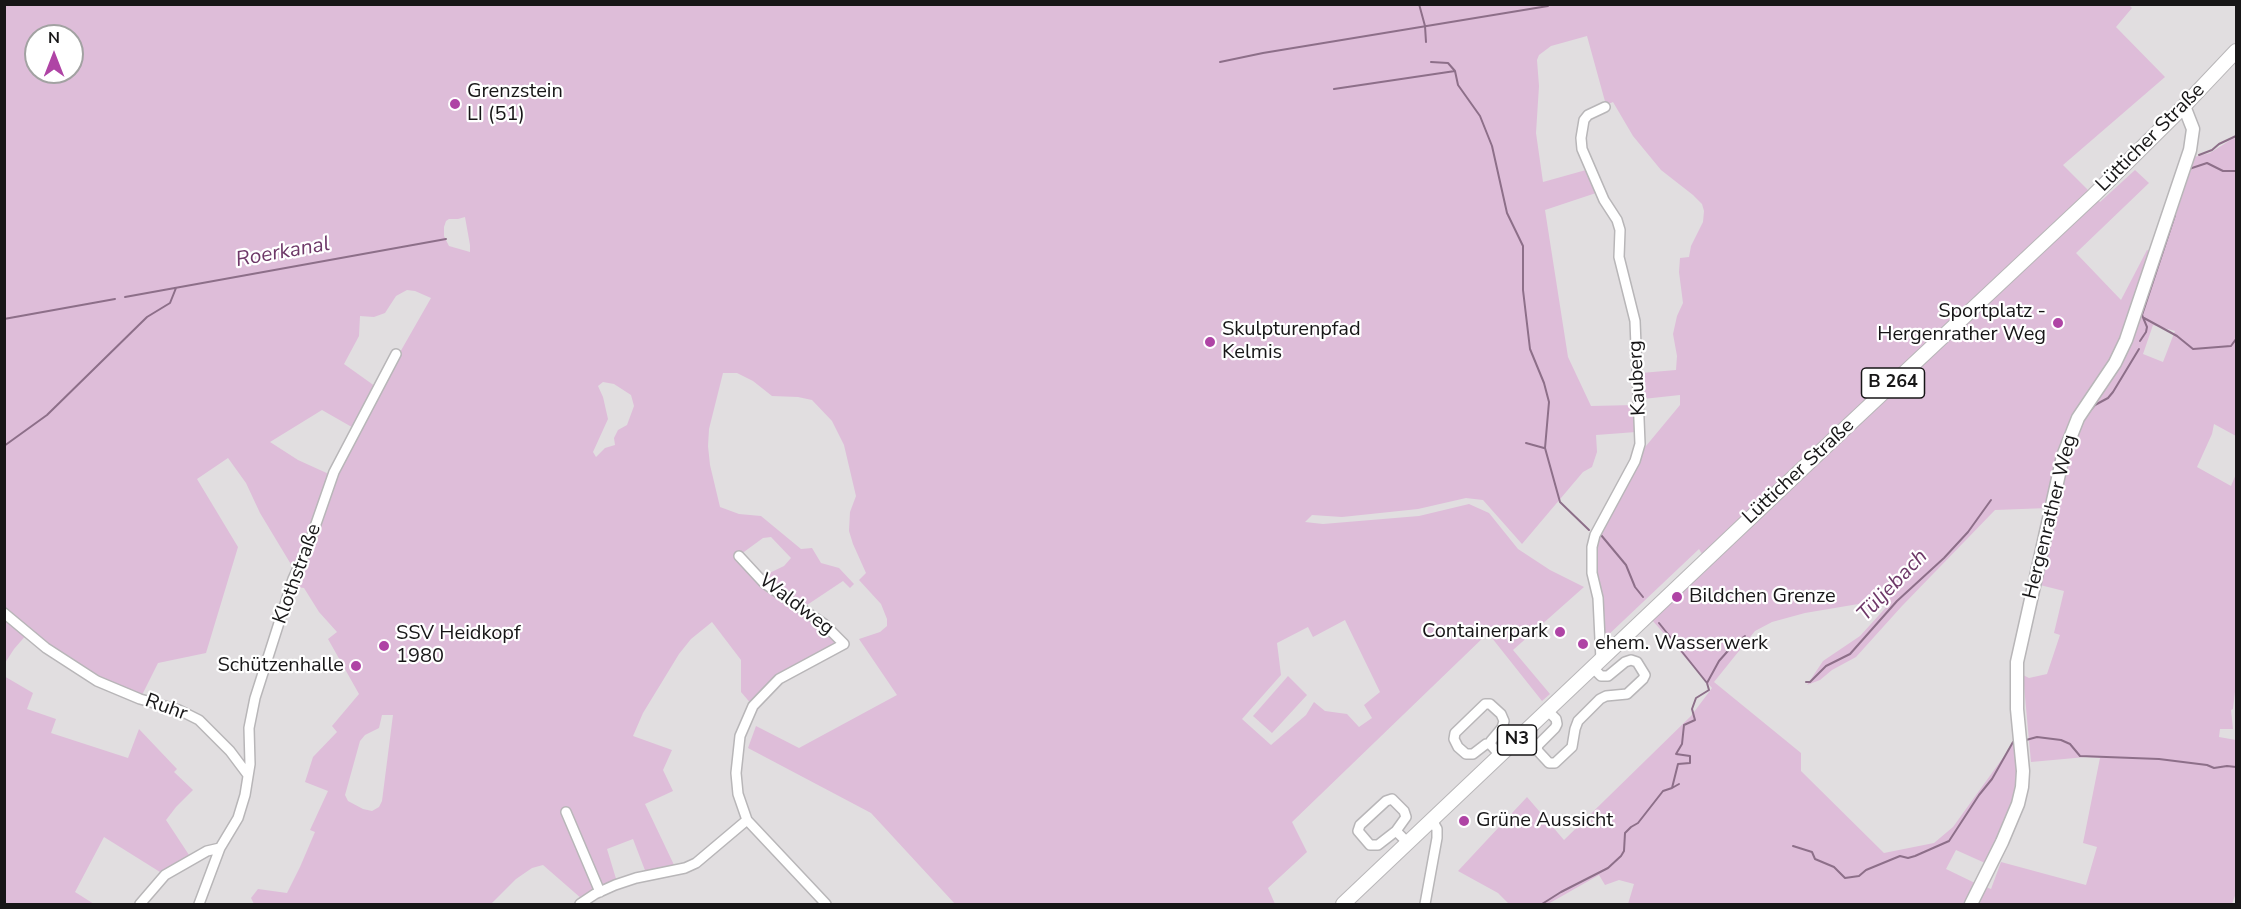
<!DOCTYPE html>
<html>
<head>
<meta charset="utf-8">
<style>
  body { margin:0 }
  #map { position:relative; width:2241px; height:909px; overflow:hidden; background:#e1dee0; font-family:"Nunito Sans",sans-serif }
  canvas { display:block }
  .frame { position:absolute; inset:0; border:6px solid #171617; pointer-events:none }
  .north { position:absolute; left:24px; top:24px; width:60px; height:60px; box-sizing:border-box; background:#fff; border:2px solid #a2a2a2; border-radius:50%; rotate:0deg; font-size:16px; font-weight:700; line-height:24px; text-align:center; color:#171617 }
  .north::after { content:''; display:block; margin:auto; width:21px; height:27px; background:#af44a5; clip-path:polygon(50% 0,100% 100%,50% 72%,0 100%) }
</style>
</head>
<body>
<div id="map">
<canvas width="2241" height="909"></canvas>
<div class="frame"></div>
<div class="north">N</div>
</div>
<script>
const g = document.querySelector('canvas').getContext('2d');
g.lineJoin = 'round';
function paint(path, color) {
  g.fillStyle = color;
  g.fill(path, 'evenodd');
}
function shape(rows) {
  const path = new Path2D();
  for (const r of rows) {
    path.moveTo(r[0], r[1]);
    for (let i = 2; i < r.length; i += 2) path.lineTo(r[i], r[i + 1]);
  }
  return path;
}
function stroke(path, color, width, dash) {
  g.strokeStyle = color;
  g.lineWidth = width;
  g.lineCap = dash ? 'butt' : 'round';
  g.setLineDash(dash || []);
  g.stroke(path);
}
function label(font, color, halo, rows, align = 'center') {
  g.font = font + ' "Nunito Sans",sans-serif';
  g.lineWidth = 4.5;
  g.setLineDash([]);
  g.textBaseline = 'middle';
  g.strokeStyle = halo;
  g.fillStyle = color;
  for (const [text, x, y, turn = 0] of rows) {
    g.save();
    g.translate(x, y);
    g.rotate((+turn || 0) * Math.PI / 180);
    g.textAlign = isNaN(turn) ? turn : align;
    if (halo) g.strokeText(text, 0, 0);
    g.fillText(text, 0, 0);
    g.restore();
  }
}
const green = shape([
  [5,5,2129,5,2132,8,2116,27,2165,77,2063,165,2100,202,2135,170,2149,183,2076,253,2121,300,2147,250,2159,254,2194,157,2210,153,2232,139,2236,138,2236,436,2214,424,2212,434,2197,467,2231,486,2236,474,2236,683,2233,709,2231,710,2233,729,2220,729,2219,737,2236,740,2236,893,2232,904,1628,904,1634,884,1619,880,1605,885,1599,875,1548,904,1509,904,1498,893,1458,871,1527,797,1564,840,1691,716,1712,688,1652,620,1710,567,1699,549,1605,638,1594,558,1599,535,1641,452,1680,405,1680,395,1643,399,1641,373,1676,370,1677,356,1673,334,1677,316,1683,303,1679,272,1680,258,1689,257,1691,246,1703,222,1704,211,1702,204,1693,195,1661,170,1633,136,1613,102,1606,105,1587,36,1551,46,1539,55,1537,60,1539,86,1536,133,1543,182,1586,170,1596,193,1545,210,1568,357,1591,406,1635,405,1636,432,1596,435,1597,452,1592,467,1583,472,1522,544,1483,500,1466,498,1418,509,1342,517,1312,515,1305,522,1323,524,1419,516,1469,504,1489,513,1518,549,1550,570,1584,587,1513,650,1550,694,1542,701,1488,633,1292,822,1307,852,1268,888,1275,904,955,904,871,813,748,748,756,726,799,748,897,695,859,639,880,632,887,626,887,619,881,604,859,580,866,573,853,544,849,531,850,512,856,496,844,445,832,421,812,400,798,397,772,396,753,381,737,373,723,373,709,429,708,446,710,465,720,507,739,514,761,516,801,549,812,548,821,563,839,568,854,584,850,588,843,581,801,609,844,644,779,679,753,706,741,692,741,660,712,622,691,639,679,654,643,713,633,736,672,750,663,770,673,791,645,804,675,867,646,873,633,839,607,849,617,882,582,899,543,865,532,868,516,879,491,904,254,904,251,898,258,889,287,893,300,867,315,832,310,830,328,791,305,782,313,757,337,732,332,726,359,694,328,639,337,632,319,612,304,588,297,587,291,594,332,486,357,430,322,410,270,442,298,460,331,475,295,571,260,513,246,483,228,458,197,479,238,547,206,653,158,663,140,699,97,681,28,633,14,649,5,663],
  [36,36,72,36,72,72,36,72],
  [465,217,470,245,470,252,449,246,444,236,444,227,446,221,449,219,458,219],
  [407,290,415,291,431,298,379,389,344,364,359,336,360,316,374,317,385,313,396,296],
  [2153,325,2175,331,2163,362,2143,354],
  [603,382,614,384,631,395,634,406,627,425,618,430,614,438,615,445,605,448,596,457,593,452,608,419,603,397,598,386],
  [2048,508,2026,594,2040,585,2064,591,2054,633,2060,635,2047,674,2029,678,2023,675,2031,762,2086,757,2100,758,2083,843,2097,847,2086,885,2001,862,1991,889,1975,883,1946,869,1956,850,1985,863,2012,803,2017,773,2015,741,1953,827,1934,843,1884,853,1801,771,1801,753,1714,682,1755,631,1772,622,1805,613,1888,599,1890,603,1860,636,1823,661,1807,685,1820,680,1832,670,1856,657,1902,606,1995,510],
  [771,537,791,558,784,566,757,579,737,557,763,538],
  [1345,620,1380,692,1364,705,1372,718,1359,727,1347,714,1325,711,1314,702,1306,715,1271,745,1242,719,1281,675,1277,643,1308,627,1313,637],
  [382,715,393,715,382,801,379,807,372,811,363,809,348,801,345,795,360,741,365,735,379,728],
  [4,676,33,693,27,709,56,719,51,733,128,758,139,729,177,769,174,772,193,790,176,807,166,820,189,855,160,872,104,837,75,892,94,904,5,904],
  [1288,676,1307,695,1272,733,1253,716]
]);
const stream = shape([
  [1419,4,1425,26,1426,42],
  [1220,62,1263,53,1548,6],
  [1431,62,1448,63,1455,71,1458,85,1480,116,1492,146,1507,213,1523,246,1523,290,1530,349,1544,383,1549,402,1545,448,1560,502,1589,530],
  [1334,89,1455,71],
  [2199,155,2212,150,2219,144,2236,136],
  [2189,169,2207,163,2223,171,2236,171],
  [125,297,446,239],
  [2144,318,2177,336,2193,349,2231,346,2236,339],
  [4,319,115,299],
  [2140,341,2146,332,2147,327,2142,315,2175,215],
  [2086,415,2095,405,2108,398,2113,392,2139,349],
  [1526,443,1544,448],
  [4,446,47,415,147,317,170,303,176,288],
  [1601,535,1626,565,1635,587,1643,597],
  [1659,623,1707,683],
  [1806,682,1810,682,1826,666,1850,654,1897,601,1944,558,1968,532,1991,500],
  [2026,740,2037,737,2061,740,2070,744,2080,756,2159,759,2207,765,2214,768,2227,766,2236,767],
  [1672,788,1679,784],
  [1793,846,1812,852,1815,859,1834,867,1845,878,1859,876,1866,870,1900,856,1908,858,1915,856,1949,841,1979,795,1992,779,2013,742],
  [1542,904,1561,892,1608,868,1621,856,1624,851,1625,833,1631,827,1638,823,1663,791,1672,788,1678,764,1690,763,1690,756,1676,754,1682,744,1684,725,1695,720,1692,709,1696,698,1709,690,1707,683,1719,661,1734,644,1745,636]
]);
const street = shape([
  [739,556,764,583,824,624,844,644,779,679,753,706,740,736,736,773,738,794,747,820,826,904],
  [4,613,46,648,97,681,140,699,179,710,199,720,230,751,248,775],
  [1601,660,1598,598,1592,573,1592,547,1595,535,1635,461,1640,444,1635,321,1619,257,1620,230,1617,220,1604,200,1582,149,1581,138,1584,120,1588,115,1605,107],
  [1548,711,1556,719,1557,724,1555,728,1538,745,1537,750,1549,763,1555,763,1572,747,1575,729,1578,721,1600,699,1606,696,1627,694,1643,679,1645,675,1637,662,1631,660,1625,662,1608,676,1601,676,1593,668],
  [1490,744,1491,741,1502,728,1504,721,1501,714,1490,704,1485,704,1455,733,1454,739,1458,747,1466,754,1473,754,1486,744,1490,744,1500,755],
  [566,812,600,892],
  [1396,831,1378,845,1370,845,1358,831,1360,825,1386,801,1392,799,1404,811,1406,817,1396,831,1408,843],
  [140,904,165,875,207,851,220,848],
  [199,904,220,848,238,818,245,795,250,764,249,728,255,698,293,579,309,544,334,472,396,354],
  [580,904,595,894,615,885,636,878,685,868,696,863,747,820],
  [1425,904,1437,838,1437,829,1432,820]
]);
const secondary = shape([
  [1971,904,2002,842,2018,804,2022,787,2023,771,2017,709,2017,662,2063,456,2078,418,2115,363,2126,340,2190,150,2193,129,2184,106]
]);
const primary = shape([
  [1343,904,1838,435,2094,195,2184,106,2236,51]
]);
const markers = [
  [455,104,6,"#af44a5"],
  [2058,323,6,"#af44a5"],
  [1210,342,6,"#af44a5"],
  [1677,597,6,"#af44a5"],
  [1560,632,6,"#af44a5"],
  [1583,644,6,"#af44a5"],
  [384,646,6,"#af44a5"],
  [356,666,6,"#af44a5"],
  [1464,821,6,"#af44a5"]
];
const shields = [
  [1893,383,63],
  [1517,740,39]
];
const shieldNames = [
  ["B 264",1893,383],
  ["N3",1517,740]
];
const poiNames = [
  ["Grenzstein",467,92],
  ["LI (51)",467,115],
  ["Sportplatz -",2046,312,"right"],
  ["Hergenrather Weg",2046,335,"right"],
  ["Skulpturenpfad",1222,330],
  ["Kelmis",1222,353],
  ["Bildchen Grenze",1689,597],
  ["Containerpark",1548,632,"right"],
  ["SSV Heidkopf",396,634],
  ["1980",396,657],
  ["ehem. Wasserwerk",1595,644],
  ["Schützenhalle",344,666,"right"],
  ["Grüne Aussicht",1476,821]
];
const streetNames = [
  ["Lütticher Straße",2151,138,-45],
  ["Kauberg",1638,378,-93],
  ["Lütticher Straße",1799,472,-43],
  ["Hergenrather Weg",2051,517,-76],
  ["Klothstraße",298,574,-70],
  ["Waldweg",796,605,37],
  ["Ruhr",166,708,20]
];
const waterNames = [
  ["Roerkanal",283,253,-10],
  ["Tüljebach",1893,586,-46]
];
paint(green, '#debdd9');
stroke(stream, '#8d6f89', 2);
stroke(street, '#b8b6b8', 12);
stroke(secondary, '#b8b6b8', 15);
stroke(primary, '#b8b6b8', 16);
stroke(street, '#fff', 9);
stroke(secondary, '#fff', 12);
stroke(primary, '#fff', 14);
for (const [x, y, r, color] of markers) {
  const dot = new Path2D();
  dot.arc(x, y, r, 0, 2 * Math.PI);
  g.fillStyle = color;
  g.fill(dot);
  stroke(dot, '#fff', 2);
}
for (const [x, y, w] of shields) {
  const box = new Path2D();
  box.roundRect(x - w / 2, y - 15, w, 30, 4.5);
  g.fillStyle = '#fff';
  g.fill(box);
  stroke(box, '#171617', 1.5);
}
label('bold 18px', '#171617', null, shieldNames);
label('20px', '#171617', '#fff', poiNames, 'left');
label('20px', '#171617', '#fff', streetNames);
label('italic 21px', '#6e3868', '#fff', waterNames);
</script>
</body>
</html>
